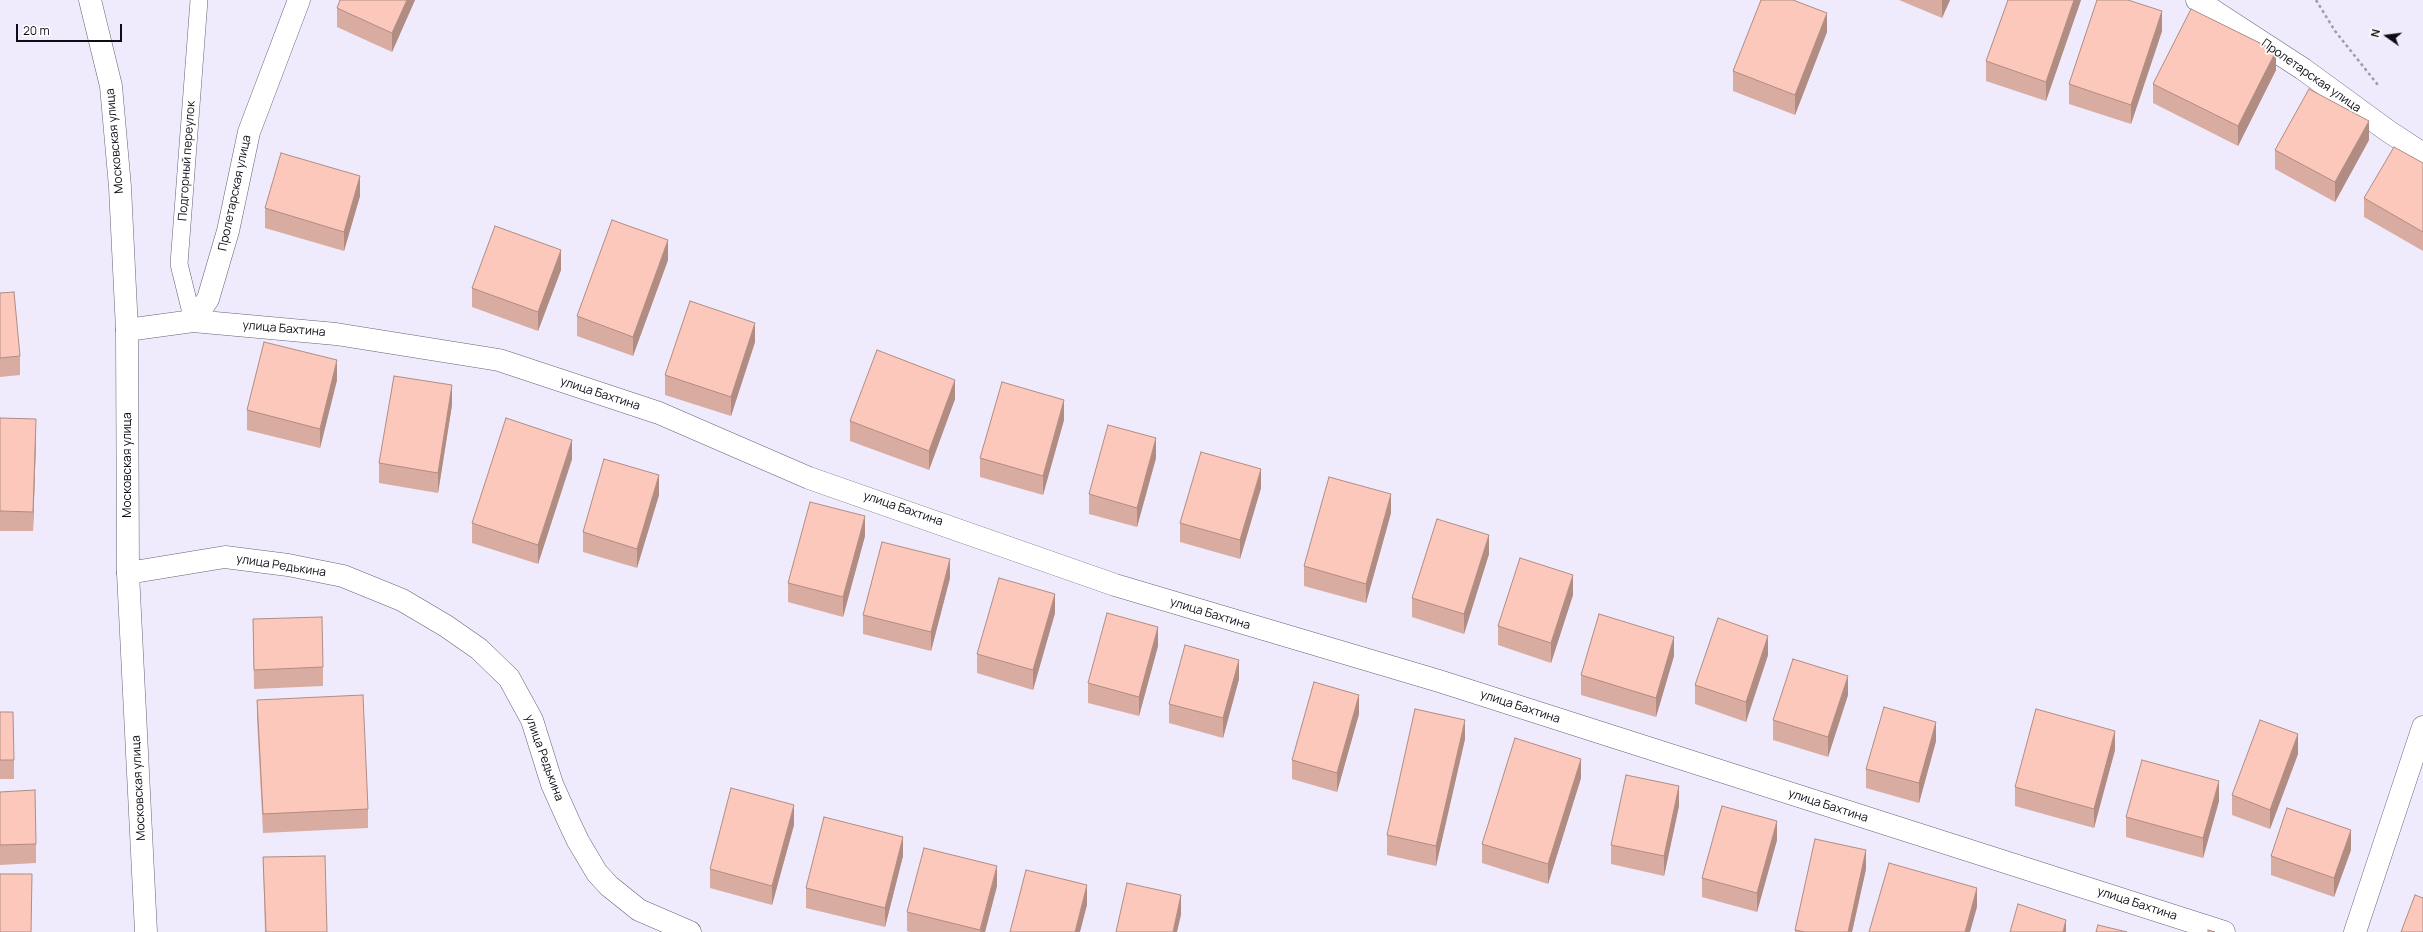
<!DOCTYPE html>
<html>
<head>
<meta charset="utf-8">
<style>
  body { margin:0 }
  #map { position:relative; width:2423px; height:932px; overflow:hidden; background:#efebfc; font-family:Manrope,sans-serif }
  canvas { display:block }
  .north { position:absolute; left:2367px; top:16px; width:40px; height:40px; -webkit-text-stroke:3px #fff; paint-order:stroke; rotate:284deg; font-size:11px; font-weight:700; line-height:16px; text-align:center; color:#0e0c15 }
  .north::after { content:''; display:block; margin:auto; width:14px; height:18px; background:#0e0c15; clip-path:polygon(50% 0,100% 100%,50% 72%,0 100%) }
  .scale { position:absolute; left:16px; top:24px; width:106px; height:18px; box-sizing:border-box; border:2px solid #0e0c15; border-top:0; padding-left:5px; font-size:12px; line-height:14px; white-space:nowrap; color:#0e0c15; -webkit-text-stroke:3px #fff; paint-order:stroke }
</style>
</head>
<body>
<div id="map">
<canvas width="2423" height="932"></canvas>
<div class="north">N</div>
<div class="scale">20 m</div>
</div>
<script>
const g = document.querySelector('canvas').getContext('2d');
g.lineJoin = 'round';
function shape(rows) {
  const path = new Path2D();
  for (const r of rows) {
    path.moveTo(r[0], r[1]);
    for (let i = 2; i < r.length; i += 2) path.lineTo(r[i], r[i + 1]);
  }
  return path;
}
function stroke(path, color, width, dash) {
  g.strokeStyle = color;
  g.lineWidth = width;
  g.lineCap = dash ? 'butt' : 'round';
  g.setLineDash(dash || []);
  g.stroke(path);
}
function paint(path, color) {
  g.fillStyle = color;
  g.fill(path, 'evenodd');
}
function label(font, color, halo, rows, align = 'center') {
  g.font = font + ' Manrope,sans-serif';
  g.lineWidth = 3.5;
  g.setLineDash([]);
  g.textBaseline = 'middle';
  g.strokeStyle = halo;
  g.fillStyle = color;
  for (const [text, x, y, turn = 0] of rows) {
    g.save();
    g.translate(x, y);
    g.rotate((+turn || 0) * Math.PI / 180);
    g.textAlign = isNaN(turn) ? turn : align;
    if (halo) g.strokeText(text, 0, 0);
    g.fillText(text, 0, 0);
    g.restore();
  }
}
const path = shape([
  [2316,0,2335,31,2378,85]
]);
const lane = shape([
  [193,321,179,264,199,0]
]);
const street = shape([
  [2197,0,2303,69,2388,131,2423,154],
  [193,321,336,334,499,360,659,413,809,478,1115,585,1439,681,2224,932],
  [127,330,193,321,208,299,228,231,249,132,299,0],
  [128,573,225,557,288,565,343,576,402,600,446,626,479,649,509,678,532,720,552,784,569,822,578,841,597,873,609,886,639,910,690,932],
  [2355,932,2423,727]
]);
const secondary = shape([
  [90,0,111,86,120,187,127,330,128,573,146,932]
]);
const wall = shape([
  [340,0,415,0,392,52,337,27,337,8],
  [1899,0,1950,0,1942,18],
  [2008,0,2081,0,2046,101,1986,81,1986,61],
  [2162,31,2131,124,2069,104,2069,84],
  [1827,32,1795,115,1733,91,1733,71],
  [2276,70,2238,146,2153,103,2153,84],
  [2369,140,2335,202,2275,169,2275,150],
  [2423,163,2423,251,2364,217,2364,198],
  [360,196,344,251,265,228,265,208],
  [668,260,633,356,577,336,577,316],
  [561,270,538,331,472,307,472,288],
  [0,293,20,356,20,375,0,377],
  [755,342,731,416,665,395,665,375],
  [337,380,320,448,247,430,247,410],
  [955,399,929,470,850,441,850,421],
  [452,405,438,493,379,483,379,463],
  [0,418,36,439,33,531,0,531],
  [1064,420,1043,495,980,477,980,458],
  [1156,458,1137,527,1089,514,1089,494],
  [572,459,538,564,472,543,472,523],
  [1261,488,1240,559,1180,542,1180,523],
  [659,495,637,568,583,552,583,532],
  [1391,513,1366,603,1304,586,1304,566],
  [865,536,843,617,788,602,788,583],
  [1489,554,1464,634,1412,617,1412,598],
  [950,578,931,651,863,634,863,615],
  [1573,595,1551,663,1498,645,1498,626],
  [1055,613,1033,690,977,673,977,654],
  [253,619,323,667,323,686,254,689],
  [1158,646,1139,716,1088,703,1088,683],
  [1768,655,1746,722,1695,704,1695,685],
  [1674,656,1656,717,1581,695,1581,675],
  [1239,679,1223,738,1169,723,1169,704],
  [1848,695,1828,757,1773,740,1773,720],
  [257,700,368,809,368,828,263,833,257,719],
  [0,712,14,760,14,779,0,779],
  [1359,714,1337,792,1292,779,1292,760],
  [1465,739,1436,866,1387,855,1387,835],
  [1936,741,1919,803,1866,788,1866,769],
  [2115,750,2094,828,2015,806,2015,787],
  [2298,754,2270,829,2232,815,2232,795],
  [1581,778,1548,884,1482,863,1482,844],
  [0,792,36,844,36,863,0,865],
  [2219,801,2203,858,2126,837,2126,817],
  [1679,806,1664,876,1611,864,1611,845],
  [794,825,772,905,710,888,710,869],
  [1777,840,1757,912,1702,897,1702,878],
  [2351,850,2334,897,2271,875,2271,856],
  [903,856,885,927,806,908,806,888],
  [263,857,327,932,265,932],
  [1866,869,1852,932,1795,932,1795,930],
  [997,886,985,932,910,932,907,931,907,912]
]);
const shadedWall = shape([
  [407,0,415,0,392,52,392,33],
  [1942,0,1950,0,1942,18],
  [2074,0,2081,0,2046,101,2046,82],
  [2162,11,2162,31,2131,124,2131,105],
  [1827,13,1827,32,1795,115,1795,95],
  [2276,51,2276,70,2238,146,2238,126],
  [2369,121,2369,140,2335,202,2335,182],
  [360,176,360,196,344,251,344,232],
  [668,240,668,260,633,356,633,337],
  [561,250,561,270,538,331,538,312],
  [755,323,755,342,731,416,731,397],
  [337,360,337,380,320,448,320,429],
  [955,380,955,399,929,470,929,451],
  [452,385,452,405,438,493,438,473],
  [1064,400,1064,420,1043,495,1043,476],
  [36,419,36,439,33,531,33,512],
  [1156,438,1156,458,1137,527,1137,508],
  [572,440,572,459,538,564,538,545],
  [1261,469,1261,488,1240,559,1240,540],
  [659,475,659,495,637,568,637,549],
  [1391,494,1391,513,1366,603,1366,584],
  [865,516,865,536,843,617,843,597],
  [1489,535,1489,554,1464,634,1464,614],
  [950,559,950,578,931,651,931,632],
  [1573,575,1573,595,1551,663,1551,643],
  [1055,594,1055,613,1033,690,1033,670],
  [1158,627,1158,646,1139,716,1139,697],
  [1768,636,1768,655,1746,722,1746,702],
  [1674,637,1674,656,1656,717,1656,698],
  [1239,660,1239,679,1223,738,1223,718],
  [1848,676,1848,695,1828,757,1828,737],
  [1359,695,1359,714,1337,792,1337,773],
  [1465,720,1465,739,1436,866,1436,846],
  [1936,722,1936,741,1919,803,1919,783],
  [2115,731,2115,750,2094,828,2094,809],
  [2298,734,2298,754,2270,829,2270,810],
  [1581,759,1581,778,1548,884,1548,864],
  [2219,781,2219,801,2203,858,2203,838],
  [1679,786,1679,806,1664,876,1664,856],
  [794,805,794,825,772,905,772,886],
  [1777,821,1777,840,1757,912,1757,893],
  [2351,830,2351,850,2334,897,2334,878],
  [903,837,903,856,885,927,885,908],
  [1866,850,1866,869,1852,932,1848,932],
  [997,866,997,886,985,932,980,932],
  [1087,885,1087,905,1080,932,1075,932],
  [1977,888,1977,907,1970,932,1965,932],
  [1181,895,1181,915,1177,932,1173,932],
  [2066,920,2066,932,2063,932]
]);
const building = shape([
  [340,0,407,0,392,33,337,8,340,0],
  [1761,0,1793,0,1827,13,1795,95,1733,71,1761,0],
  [2008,0,2074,0,2046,82,1986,61,2008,0],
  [2097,0,2128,0,2162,11,2131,105,2069,84,2097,0],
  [2191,9,2276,51,2238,126,2153,84,2191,9],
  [2309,89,2369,121,2335,182,2275,150,2309,89],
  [2394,147,2423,163,2423,232,2364,198,2394,147],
  [281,153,360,176,344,232,265,208,281,153],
  [612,220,668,240,633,337,577,316,612,220],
  [495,226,561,250,538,312,472,288,495,226],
  [14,292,20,356,0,358,0,293,14,292],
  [690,301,755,323,731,397,665,375,690,301],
  [264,342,337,360,320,429,247,410,264,342],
  [877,350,955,380,929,451,850,421,877,350],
  [394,376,452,385,438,473,379,463,394,376],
  [1002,382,1064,400,1043,476,980,458,1002,382],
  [0,418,36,419,33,512,0,511,0,418],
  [506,418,572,440,538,545,472,523,506,418],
  [1108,425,1156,438,1137,508,1089,494,1108,425],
  [1201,452,1261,469,1240,540,1180,523,1201,452],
  [604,459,659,475,637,549,583,532,604,459],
  [1329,477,1391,494,1366,584,1304,566,1329,477],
  [810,502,865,516,843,597,788,583,810,502],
  [1437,519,1489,535,1464,614,1412,598,1437,519],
  [882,542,950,559,931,632,863,615,882,542],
  [1520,558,1573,575,1551,643,1498,626,1520,558],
  [999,578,1055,594,1033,670,977,654,999,578],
  [1107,613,1158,627,1139,697,1088,683,1107,613],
  [1599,614,1674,637,1656,698,1581,675,1599,614],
  [322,617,323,667,254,670,253,619,322,617],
  [1718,618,1768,636,1746,702,1695,685,1718,618],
  [1185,645,1239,660,1223,718,1169,704,1185,645],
  [1793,659,1848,676,1828,737,1773,720,1793,659],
  [1314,682,1359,695,1337,773,1292,760,1314,682],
  [363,695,368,809,263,814,257,700,363,695],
  [1884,707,1936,722,1919,783,1866,769,1884,707],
  [1415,709,1465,720,1436,846,1387,835,1415,709],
  [2036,709,2115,731,2094,809,2015,787,2036,709],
  [0,712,13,712,14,760,0,760,0,712],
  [2260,720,2298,734,2270,810,2232,795,2260,720],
  [1515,738,1581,759,1548,864,1482,844,1515,738],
  [2142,760,2219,781,2203,838,2126,817,2142,760],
  [1626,775,1679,786,1664,856,1611,845,1626,775],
  [731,788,794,805,772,886,710,869,731,788],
  [35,790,36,844,0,845,0,792,35,790],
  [1722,806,1777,821,1757,893,1702,878,1722,806],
  [2287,808,2351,830,2334,878,2271,856,2287,808],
  [824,817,903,837,885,908,806,888,824,817],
  [1815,839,1866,850,1848,932,1805,932,1795,930,1815,839],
  [924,848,997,866,980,930,907,912,924,848],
  [325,856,327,932,266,932,263,857,325,856],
  [1889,863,1977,888,1965,932,1869,932,1889,863],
  [1026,870,1087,885,1075,932,1010,932,1026,870],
  [0,874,32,874,31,932,0,932,0,874],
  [1127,883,1181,895,1173,932,1116,932,1127,883],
  [2415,895,2423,898,2423,932,2401,932,2415,895],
  [2018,904,2066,920,2063,932,2010,932,2018,904],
  [2098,925,2127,932,2096,932,2098,925],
  [2208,930,2215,932,2208,932,2208,930]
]);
const streetNames = [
  ["Пролетарская улица",2311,76,35],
  ["Московская улица",115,141,-95],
  ["Подгорный переулок",187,161,-86],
  ["Пролетарская улица",235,193,-78],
  ["улица Бахтина",284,329,5],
  ["улица Бахтина",600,394,18],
  ["Московская улица",128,465,-90],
  ["улица Бахтина",903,509,19],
  ["улица Редькина",281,566,9],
  ["улица Бахтина",1210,614,17],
  ["улица Бахтина",1520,707,18],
  ["улица Редькина",544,758,70],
  ["Московская улица",139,788,-93],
  ["улица Бахтина",1828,806,18],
  ["улица Бахтина",2137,904,18]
];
stroke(lane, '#676279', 18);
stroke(street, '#676279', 23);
stroke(secondary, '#676279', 23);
stroke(path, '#9f9ba9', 2.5, [3, 3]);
stroke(lane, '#fff', 17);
stroke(street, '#fff', 22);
stroke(secondary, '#fff', 22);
paint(wall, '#d9aca1');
paint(shadedWall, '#b08c83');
paint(building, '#fcc8bb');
stroke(building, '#b08c83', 1);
label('12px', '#0e0c15', '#fff', streetNames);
</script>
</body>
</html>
